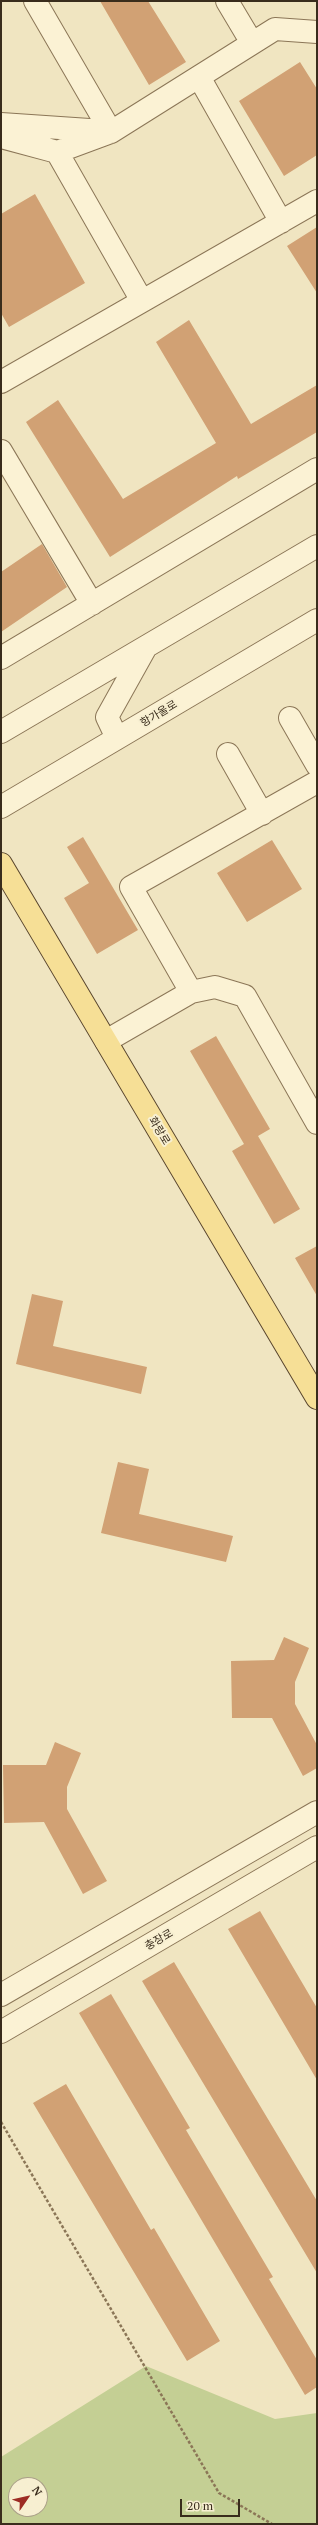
<!DOCTYPE html>
<html>
<head>
<meta charset="utf-8">
<style>
  body { margin:0 }
  #map { position:relative; width:318px; height:2525px; overflow:hidden; background:#f0e5c1; font-family:"PT Serif",serif }
  canvas { display:block }
  .frame { position:absolute; inset:0; border:2px solid #392c1c; pointer-events:none }
  .north { position:absolute; left:8px; top:2477px; width:40px; height:40px; box-sizing:border-box; background:#f7efd1; border:1px solid #aba189; border-radius:50%; rotate:56deg; font-size:11px; font-weight:700; line-height:16px; text-align:center; color:#392c1c }
  .north::after { content:''; display:block; margin:auto; width:14px; height:18px; background:#9d2c24; clip-path:polygon(50% 0,100% 100%,50% 72%,0 100%) }
  .scale { position:absolute; left:180px; top:2499px; width:60px; height:18px; box-sizing:border-box; border:2px solid #392c1c; border-top:0; padding-left:5px; font-size:12px; line-height:14px; white-space:nowrap; color:#392c1c; -webkit-text-stroke:3px #f7efd1; paint-order:stroke }
</style>
</head>
<body>
<div id="map">
<canvas width="318" height="2525"></canvas>
<div class="frame"></div>
<div class="north">N</div>
<div class="scale">20 m</div>
</div>
<script>
const g = document.querySelector('canvas').getContext('2d');
g.lineJoin = 'round';
function paint(path, color) {
  g.fillStyle = color;
  g.fill(path, 'evenodd');
}
function shape(rows) {
  const path = new Path2D();
  for (const r of rows) {
    path.moveTo(r[0], r[1]);
    for (let i = 2; i < r.length; i += 2) path.lineTo(r[i], r[i + 1]);
  }
  return path;
}
function stroke(path, color, width, dash) {
  g.strokeStyle = color;
  g.lineWidth = width;
  g.lineCap = dash ? 'butt' : 'round';
  g.setLineDash(dash || []);
  g.stroke(path);
}
function label(font, color, halo, rows, align = 'center') {
  g.font = font + ' "PT Serif","Noto Sans KR",serif';
  g.lineWidth = 4;
  g.setLineDash([]);
  g.textBaseline = 'middle';
  g.strokeStyle = halo;
  g.fillStyle = color;
  for (const [text, x, y, turn = 0] of rows) {
    g.save();
    g.translate(x, y);
    g.rotate((+turn || 0) * Math.PI / 180);
    g.textAlign = isNaN(turn) ? turn : align;
    if (halo) g.strokeText(text, 0, 0);
    g.fillText(text, 0, 0);
    g.restore();
  }
}
const green = shape([
  [146,2366,275,2419,317,2413,317,2524,1,2524,1,2457],
  [16,2485,40,2485,40,2509,16,2509]
]);
const building = shape([
  [100,1,148,1,186,62,149,85],
  [300,62,317,89,317,155,284,176,239,101],
  [35,194,85,283,9,327,1,313,1,214],
  [317,227,317,293,287,246],
  [189,320,251,424,317,385,317,432,238,479,237,476,110,557,26,422,58,400,123,499,216,443,156,342],
  [42,544,67,587,1,632,1,572],
  [83,837,138,930,97,954,64,898,89,883,67,847],
  [272,840,302,889,247,922,217,873],
  [216,1036,270,1129,258,1136,300,1209,274,1224,232,1151,244,1144,190,1051],
  [317,1246,317,1296,295,1258],
  [32,1294,63,1301,53,1346,147,1367,141,1394,16,1364],
  [118,1462,149,1469,139,1514,233,1536,226,1562,101,1533],
  [284,1637,309,1648,295,1682,295,1704,317,1745,317,1768,303,1776,272,1718,232,1718,231,1661,274,1660],
  [55,1742,81,1753,67,1787,67,1809,107,1881,83,1894,44,1822,4,1823,3,1765,46,1765],
  [260,1911,317,2008,317,2080,228,1929],
  [174,1962,317,2201,317,2273,142,1981],
  [111,1994,190,2128,186,2130,273,2277,269,2279,317,2360,317,2387,305,2395,79,2013],
  [66,2084,151,2230,154,2228,220,2341,187,2361,33,2103]
]);
const path = shape([
  [1,2122,219,2493,272,2524]
]);
const minor = shape([
  [35,1,111,132,275,29,317,32],
  [227,1,252,43],
  [199,77,281,222],
  [1,124,104,131],
  [1,137,57,152,111,132],
  [57,152,142,301],
  [1,382,317,201],
  [1,451,92,604],
  [1,658,317,469],
  [290,718,317,765],
  [1,732,317,546],
  [117,738,107,717,146,647],
  [228,754,262,814],
  [1,807,317,620],
  [191,992,131,887,317,782],
  [106,1041,191,992,215,987,245,996,317,1123],
  [1,1995,317,1812],
  [1,2032,317,1847]
]);
const major = shape([
  [1,864,317,1398]
]);
const streetNames = [
  ["항가울로",159,714,-31],
  ["화랑로",159,1131,59],
  ["충장로",159,1940,-30]
];
paint(green, '#c4cf94');
paint(building, '#d1a174');
stroke(minor, '#8b7657', 24);
stroke(major, '#58442c', 24);
stroke(path, '#8b7657', 2.5, [3, 2]);
stroke(minor, '#fbf2d4', 22);
stroke(major, '#f6df96', 22);
label('11px', '#392c1c', '#f7efd1', streetNames);
</script>
</body>
</html>
